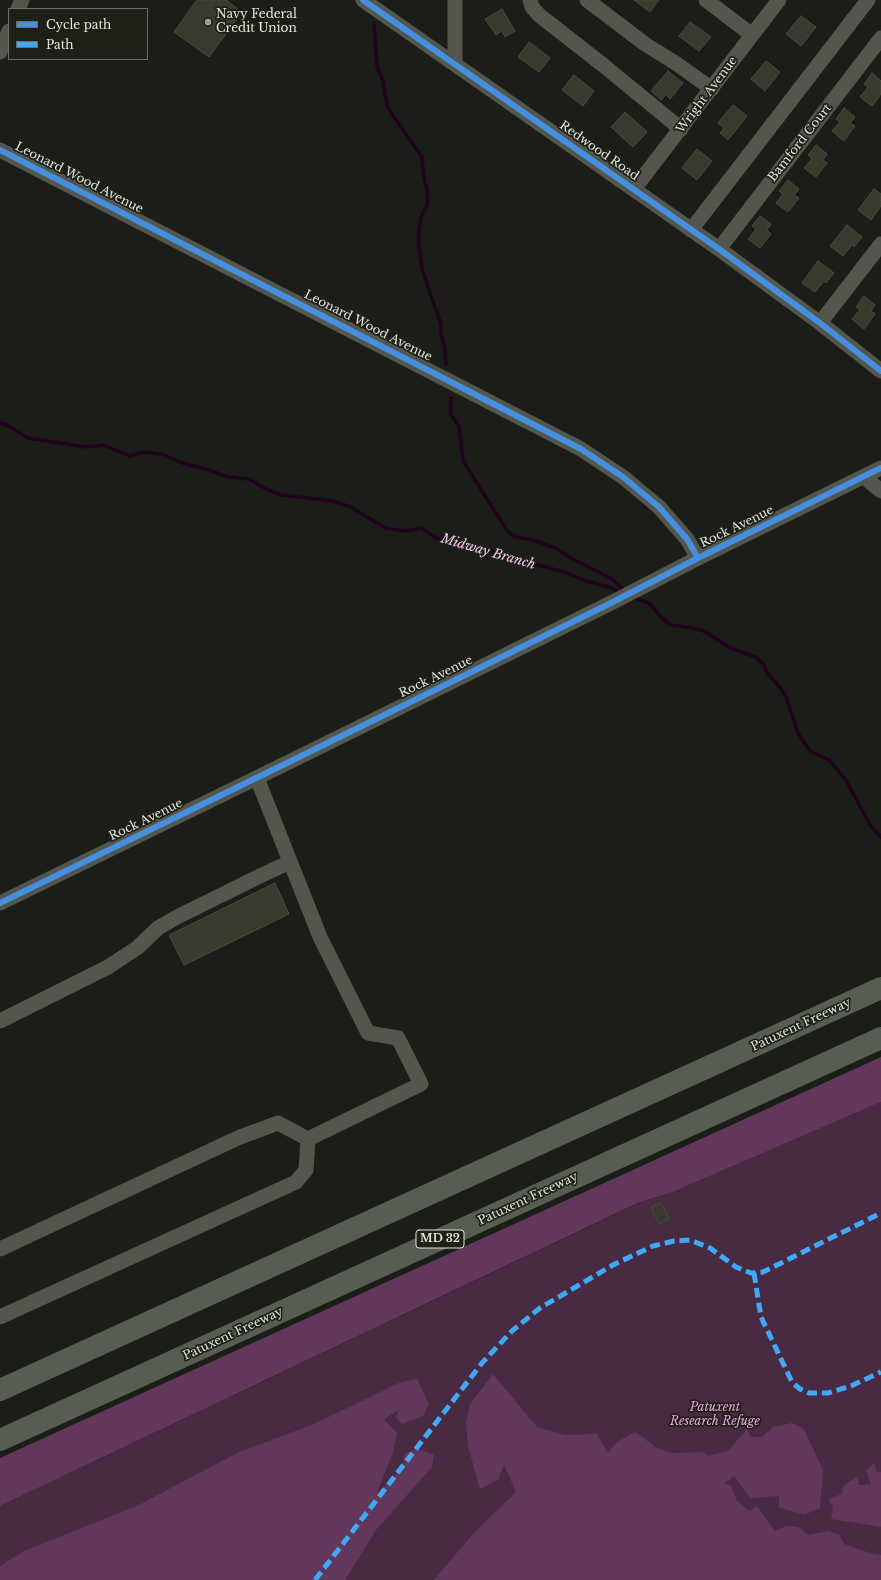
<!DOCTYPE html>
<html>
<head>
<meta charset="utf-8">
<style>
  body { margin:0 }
  #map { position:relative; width:881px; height:1580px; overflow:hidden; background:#1b1e18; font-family:"Libre Baskerville",serif }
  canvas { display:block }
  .legend { position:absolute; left:8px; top:8px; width:140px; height:52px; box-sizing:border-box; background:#1c2016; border:1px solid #6c6f66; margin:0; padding:5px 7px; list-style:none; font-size:12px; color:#e3e5de }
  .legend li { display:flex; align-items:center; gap:8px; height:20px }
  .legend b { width:20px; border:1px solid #6c6f66 }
</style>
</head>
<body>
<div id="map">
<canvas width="881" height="1580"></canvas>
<ul class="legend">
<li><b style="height:5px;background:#468fdf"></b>Cycle path</li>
<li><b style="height:5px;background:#3fa9f5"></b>Path</li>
</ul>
</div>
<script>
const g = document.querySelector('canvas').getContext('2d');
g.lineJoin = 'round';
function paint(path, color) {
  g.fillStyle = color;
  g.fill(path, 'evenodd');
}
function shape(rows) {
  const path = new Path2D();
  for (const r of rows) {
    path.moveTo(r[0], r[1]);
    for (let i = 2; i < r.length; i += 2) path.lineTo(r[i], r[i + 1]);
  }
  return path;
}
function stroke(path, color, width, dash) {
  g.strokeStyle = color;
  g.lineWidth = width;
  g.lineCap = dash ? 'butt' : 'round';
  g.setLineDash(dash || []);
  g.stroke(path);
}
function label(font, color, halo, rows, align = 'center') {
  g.font = font + ' "Libre Baskerville",serif';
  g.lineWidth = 3.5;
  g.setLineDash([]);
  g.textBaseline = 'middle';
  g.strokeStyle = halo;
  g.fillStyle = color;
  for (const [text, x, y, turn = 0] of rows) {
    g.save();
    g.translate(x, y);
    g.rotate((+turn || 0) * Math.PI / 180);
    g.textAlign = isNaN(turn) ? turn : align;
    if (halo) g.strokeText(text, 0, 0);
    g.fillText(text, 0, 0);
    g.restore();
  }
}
const green = shape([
  [881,1102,881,1580,0,1580,0,1506,639,1203,673,1192]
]);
const forest = shape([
  [881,1057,881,1102,673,1192,638,1203,0,1506,0,1458],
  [493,1374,537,1427,564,1435,597,1434,608,1453,617,1442,635,1432,657,1448,672,1453,704,1452,707,1456,728,1451,747,1429,751,1437,762,1437,773,1427,792,1423,804,1429,823,1470,820,1508,804,1515,779,1507,779,1496,750,1498,734,1476,725,1483,731,1486,737,1501,749,1511,757,1506,775,1531,787,1526,798,1527,809,1535,828,1531,839,1534,844,1544,873,1554,881,1555,881,1580,434,1580,472,1535,516,1492,504,1465,498,1480,480,1489,468,1446,466,1423,470,1404],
  [417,1379,429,1404,423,1416,402,1424,396,1417,399,1410,384,1419,397,1433,393,1452,376,1495,401,1469,405,1454,417,1448,434,1455,432,1467,376,1530,345,1580,0,1580,0,1566,24,1551,139,1505,237,1453,314,1424,401,1382],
  [874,1463,877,1472,881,1472,881,1532,881,1527,831,1519,833,1508,828,1499,842,1494,844,1485,857,1477,859,1485,871,1484,866,1470]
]);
const stream = shape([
  [374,23,377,67,383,81,385,96,389,110,422,157,424,180,428,193,427,205,421,217,419,230,419,246,422,269,441,324,441,335,444,345,446,364],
  [451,398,451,414,459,427,463,461,508,532,515,537,534,540,557,549,571,558,612,579,625,591],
  [0,423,5,424,28,438,86,447,103,445,130,456,142,452,162,454,182,463,209,470,228,477,249,479,266,489,281,495,333,501,351,507,385,528,405,531,421,528,436,538,454,544,500,553,520,563,542,566,567,573,583,580,609,587,621,593],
  [633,598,649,603,662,618,671,625,694,628,706,632,730,648,756,657,764,665,767,673,779,686,786,697,798,733,810,751,829,760,836,768,847,782,870,825,881,837]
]);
const building = shape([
  [197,0,226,0,242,12,209,57,174,32,197,0],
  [634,0,659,0,650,12,634,0],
  [502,9,515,31,505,37,502,31,496,35,485,19,502,9],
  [801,16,816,27,801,46,786,34,801,16],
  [690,22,711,37,699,51,679,36,690,22],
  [529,42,550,58,539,72,518,57,529,42],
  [766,61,780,72,765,91,751,79,766,61],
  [668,71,683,83,670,99,666,95,661,100,651,91,668,71],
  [872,73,881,81,881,94,872,106,860,97,868,87,864,84,872,73],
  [574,75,594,91,583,106,562,90,574,75],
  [733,105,747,116,728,140,720,133,724,128,718,123,733,105],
  [844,108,855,117,850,123,855,126,844,141,832,131,840,122,836,119,844,108],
  [625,112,647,132,633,147,611,127,625,112],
  [816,145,827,154,823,160,827,163,816,177,804,168,812,159,808,155,816,145],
  [697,149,712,161,697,180,682,168,697,149],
  [788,180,799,189,794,195,799,198,788,212,776,203,783,194,779,191,788,180],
  [874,189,881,194,881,206,871,220,858,210,874,189],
  [760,216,771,224,767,230,771,234,760,248,748,239,756,229,752,226,760,216],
  [847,225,862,237,854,247,852,245,843,256,830,246,847,225],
  [818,261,834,273,826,283,824,281,815,292,802,283,818,261],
  [864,296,875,305,871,311,875,314,864,329,852,319,860,310,856,307,864,296],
  [275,883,289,914,184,965,169,935,275,883],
  [661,1203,669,1219,659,1224,651,1207,661,1203]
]);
const minor = shape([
  [363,0,719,249,820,323,881,371],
  [455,0,455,64],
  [530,0,532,7,539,15,603,65,681,129],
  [587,0,645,44,677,64,712,89],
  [706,0,752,35],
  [18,9,22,0],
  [0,52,9,31],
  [0,150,581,449,623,477,659,507,687,539,698,558],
  [634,189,779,0],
  [691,230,868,0],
  [719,249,881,38],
  [820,323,881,244],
  [864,477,881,491],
  [257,778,320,937,368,1033,398,1038,421,1084,308,1139],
  [0,903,289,762,611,603,698,558,881,468],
  [0,1021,108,967,137,948,158,928,177,917,260,876,290,862],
  [0,1249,240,1137,278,1123,308,1139],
  [0,1317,296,1182,306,1170,308,1139]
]);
const highway = shape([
  [0,1390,881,988],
  [0,1440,881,1038]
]);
const quiet = shape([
  [754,1273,761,1317,792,1382,800,1389,809,1393,828,1393,851,1386,881,1372],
  [315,1580,482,1363,512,1331,540,1308,613,1265,653,1246,674,1241,690,1240,710,1248,736,1267,751,1273,763,1272,881,1213]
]);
const cycleway = shape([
  [363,0,719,249,820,323,881,371],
  [0,150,581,449,623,477,659,507,687,539,698,558],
  [0,903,289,762,611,603,698,558,881,468]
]);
const markers = [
  [208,22,4,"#9d9f99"]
];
const shields = [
  [440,1239,48]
];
const shieldNames = [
  ["MD 32",440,1239]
];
const poiNames = [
  ["Navy Federal",216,15],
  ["Credit Union",216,29]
];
const streetNames = [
  ["Wright Avenue",707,95,-53],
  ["Bamford Court",800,143,-52],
  ["Redwood Road",599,151,35],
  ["Leonard Wood Avenue",79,178,27],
  ["Leonard Wood Avenue",368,326,27],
  ["Rock Avenue",737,527,-26],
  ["Rock Avenue",436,677,-26],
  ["Rock Avenue",146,820,-26],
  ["Patuxent Freeway",801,1025,-25],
  ["Patuxent Freeway",528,1199,-25],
  ["Patuxent Freeway",233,1334,-25]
];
const parkNames = [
  ["Patuxent",715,1408],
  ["Research Refuge",715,1422]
];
const waterNames = [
  ["Midway Branch",488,552,16]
];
paint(green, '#492a43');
paint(forest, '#62375b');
stroke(stream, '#20041d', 3.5);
paint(building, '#373b2c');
stroke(building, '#484a45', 1);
stroke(minor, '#52564d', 15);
stroke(highway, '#585d52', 22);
stroke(quiet, '#3fa9f5', 5, [10, 5]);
stroke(cycleway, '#468fdf', 6);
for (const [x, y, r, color] of markers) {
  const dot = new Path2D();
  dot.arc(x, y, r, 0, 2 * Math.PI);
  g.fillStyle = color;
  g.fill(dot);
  stroke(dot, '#1c2016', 1.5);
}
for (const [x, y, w] of shields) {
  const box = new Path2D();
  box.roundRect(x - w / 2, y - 9, w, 18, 3);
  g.fillStyle = '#1c2016';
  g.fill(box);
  stroke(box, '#e3e5de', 1);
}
label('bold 11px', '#e3e5de', null, shieldNames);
label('12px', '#e3e5de', '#1c2016', poiNames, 'left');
label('12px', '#e3e5de', '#1c2016', streetNames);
label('italic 12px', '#f0a3e2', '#1c2016', parkNames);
label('italic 13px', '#facaf0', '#1c2016', waterNames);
</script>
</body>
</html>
